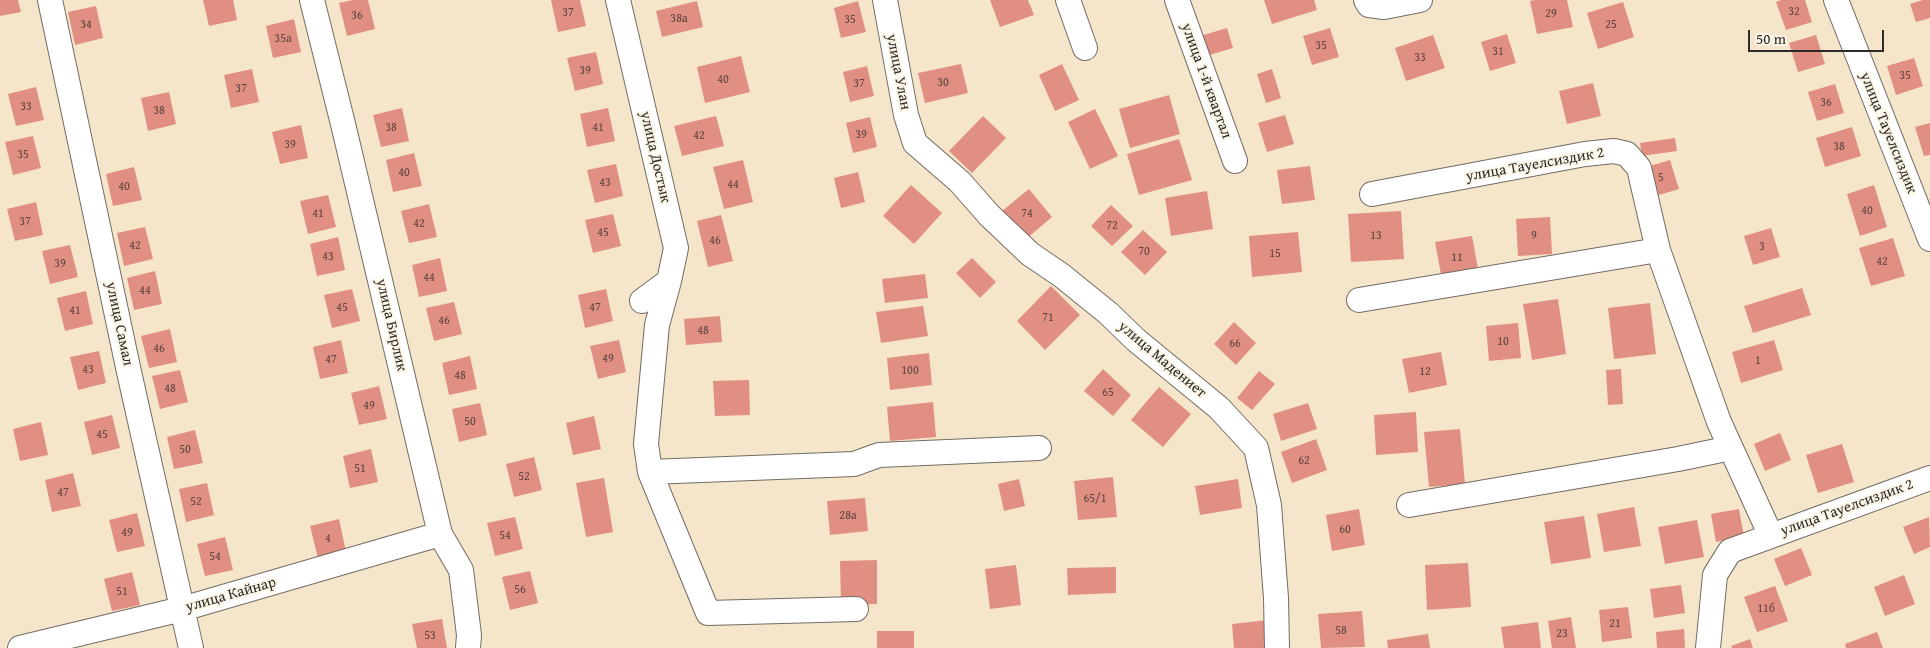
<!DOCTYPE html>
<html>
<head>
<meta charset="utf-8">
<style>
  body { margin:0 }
  #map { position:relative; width:1930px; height:648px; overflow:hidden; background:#f5e5cb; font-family:"Gentium Book Plus",serif }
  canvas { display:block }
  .scale { position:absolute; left:1748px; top:30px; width:136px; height:22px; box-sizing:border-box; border:2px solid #2b2b2b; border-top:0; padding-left:6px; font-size:15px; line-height:18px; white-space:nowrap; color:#2b2b2b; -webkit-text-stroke:4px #fcf5e5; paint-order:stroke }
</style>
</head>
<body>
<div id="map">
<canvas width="1930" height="648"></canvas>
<div class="scale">50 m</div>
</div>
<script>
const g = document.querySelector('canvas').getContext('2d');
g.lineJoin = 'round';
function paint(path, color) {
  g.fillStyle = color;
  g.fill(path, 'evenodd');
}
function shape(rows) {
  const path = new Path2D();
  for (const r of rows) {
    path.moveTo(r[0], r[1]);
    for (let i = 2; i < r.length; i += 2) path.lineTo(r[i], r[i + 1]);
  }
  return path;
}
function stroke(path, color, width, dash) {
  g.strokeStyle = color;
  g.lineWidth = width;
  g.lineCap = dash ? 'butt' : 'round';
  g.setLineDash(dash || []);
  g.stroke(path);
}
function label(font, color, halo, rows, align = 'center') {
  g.font = font + ' "Gentium Book Plus",serif';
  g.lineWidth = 4;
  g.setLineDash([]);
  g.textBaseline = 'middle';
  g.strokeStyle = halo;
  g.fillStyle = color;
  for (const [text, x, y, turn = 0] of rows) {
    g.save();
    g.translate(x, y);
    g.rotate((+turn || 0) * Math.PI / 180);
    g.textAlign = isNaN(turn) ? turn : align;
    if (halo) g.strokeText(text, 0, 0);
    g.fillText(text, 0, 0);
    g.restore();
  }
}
const building = shape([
  [0,0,18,0,21,12,0,16],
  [203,0,233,0,237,20,209,26],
  [353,0,368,0,375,29,347,36,339,3],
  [551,0,580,0,586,26,558,32],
  [990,0,1028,0,1034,15,1000,27],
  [1264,0,1314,0,1317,10,1272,24],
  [1535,0,1567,0,1573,27,1537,34,1530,1],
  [1781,0,1805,0,1812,22,1786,30,1776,2],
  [1923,0,1930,0,1930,18,1916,22,1910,4],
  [697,1,703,27,662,37,656,11],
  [858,1,866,32,841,38,834,8],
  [1623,2,1634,37,1598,49,1587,13],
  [96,6,103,38,75,45,68,12],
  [294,19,301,52,273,58,266,26],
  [1227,28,1233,48,1206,56,1200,36],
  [1330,28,1339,57,1312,65,1303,36],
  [1507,34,1516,63,1490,71,1481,42],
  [1433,35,1445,68,1406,81,1395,48],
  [1816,35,1825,64,1798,72,1789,43],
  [596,52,603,84,575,91,567,58],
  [741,56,750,92,705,103,697,67],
  [1914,58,1923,86,1896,95,1887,66],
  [961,64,968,93,925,103,918,73],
  [1062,64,1079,100,1055,111,1039,75],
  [867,66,874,96,850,102,843,72],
  [252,69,259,102,231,108,224,75],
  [1272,69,1281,98,1266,103,1257,74],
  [1593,83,1601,116,1567,124,1559,91],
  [1835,84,1844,113,1817,121,1808,92],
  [36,87,44,120,16,126,8,94],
  [169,92,176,124,148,131,141,98],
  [1169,95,1180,134,1130,148,1119,109],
  [402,108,409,141,381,147,373,115],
  [608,108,615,141,587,147,580,114],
  [1095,109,1118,156,1090,169,1068,122],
  [1285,115,1294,144,1267,152,1258,123],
  [716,116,724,146,682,156,674,126],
  [983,116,1006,138,972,173,949,151],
  [870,117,877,147,853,153,846,123],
  [1930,123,1930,155,1924,156,1915,127],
  [301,125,308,158,280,164,272,132],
  [1852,127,1861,156,1825,167,1816,138],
  [33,136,41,168,13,175,5,142],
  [1675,138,1677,151,1642,156,1640,143],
  [1179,139,1192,180,1139,195,1127,154],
  [414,153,422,186,393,192,386,160],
  [743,160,753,202,724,209,713,167],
  [1670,160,1679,189,1652,197,1643,168],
  [616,164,623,196,595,203,587,170],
  [1310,166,1315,200,1282,204,1277,170],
  [134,167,142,200,113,206,106,174],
  [858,172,865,202,841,208,834,178],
  [911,185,942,213,914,244,883,216],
  [1874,185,1887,227,1860,236,1847,194],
  [1029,189,1052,217,1026,239,1002,211],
  [1207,191,1213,229,1171,236,1165,198],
  [328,195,336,227,308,234,300,201],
  [36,202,43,235,15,241,7,209],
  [429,204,437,237,409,243,401,211],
  [1111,205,1133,226,1112,246,1091,226],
  [1401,211,1404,259,1351,262,1348,214],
  [613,214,621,246,593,253,585,220],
  [721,215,733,261,708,267,697,221],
  [1550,217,1552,254,1518,256,1516,219],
  [145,227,153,259,124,266,117,233],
  [1771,228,1780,257,1753,265,1744,236],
  [1143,230,1167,252,1145,275,1121,252],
  [1298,232,1302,272,1252,277,1249,236],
  [1472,236,1479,274,1442,280,1435,242],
  [338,237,345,270,317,276,310,244],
  [1893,238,1905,276,1871,286,1859,248],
  [70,245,78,277,50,284,42,251],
  [440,258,447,291,419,297,412,265],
  [972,258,996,282,980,298,956,273],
  [155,271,162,304,134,310,127,278],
  [925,274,928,298,885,303,882,279],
  [1051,286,1080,315,1045,350,1017,321],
  [1802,288,1811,315,1753,333,1744,306],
  [352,289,360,321,332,328,324,295],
  [606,289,613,321,585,328,578,295],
  [86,291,93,324,65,331,57,298],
  [1558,299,1566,354,1532,360,1523,304],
  [454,302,462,334,434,341,426,308],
  [1650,303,1656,354,1614,359,1608,308],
  [923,306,928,336,881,343,876,312],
  [720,316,722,342,686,345,684,319],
  [1234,322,1256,343,1236,365,1214,344],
  [1518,323,1521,358,1489,361,1486,326],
  [170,329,177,362,149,368,141,336],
  [341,340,348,373,320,379,313,347],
  [619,340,626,372,598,379,590,346],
  [1774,340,1783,370,1741,383,1732,352],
  [99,351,106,383,78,390,70,357],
  [1441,352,1447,385,1409,393,1402,359],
  [929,353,932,385,890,390,887,358],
  [470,356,477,389,449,395,442,363],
  [1103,369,1131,395,1113,416,1084,391],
  [1621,369,1623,404,1608,405,1606,370],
  [180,370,188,402,160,409,152,376],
  [1259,371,1275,384,1252,410,1237,398],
  [749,380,750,415,715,416,713,381],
  [379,386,387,419,359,425,351,393],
  [1159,387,1191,414,1163,447,1131,420],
  [933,402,936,437,890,441,887,407],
  [480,403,487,435,459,442,452,409],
  [1308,403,1317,429,1281,441,1273,414],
  [1416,412,1418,452,1376,455,1374,415],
  [112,415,120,448,92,455,84,422],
  [594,416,601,449,573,455,566,423],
  [41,422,48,455,20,461,13,429],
  [1460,429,1465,484,1429,487,1424,432],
  [195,430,203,463,174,469,167,437],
  [1780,433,1791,460,1765,471,1754,444],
  [1316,439,1327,470,1292,483,1281,452],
  [1842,444,1854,482,1818,493,1806,455],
  [371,449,378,482,350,488,343,456],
  [534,457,542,490,514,497,506,464],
  [73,473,81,506,52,512,45,480],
  [1113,477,1117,517,1078,520,1074,481],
  [604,478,613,532,586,537,576,483],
  [1019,479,1025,506,1004,511,998,484],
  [1238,479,1242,508,1200,515,1195,486],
  [207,483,214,515,186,522,179,489],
  [865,498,868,531,830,535,827,501],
  [1634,507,1641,546,1604,552,1597,514],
  [1359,509,1365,545,1332,551,1326,515],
  [1739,509,1744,537,1716,542,1711,514],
  [137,513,145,546,117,552,109,520],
  [1584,516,1591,558,1551,564,1544,522],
  [515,517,523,549,495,556,487,523],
  [1929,517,1930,547,1914,554,1903,527],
  [339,519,346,552,318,558,310,526],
  [1697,520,1704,557,1665,564,1658,527],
  [225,537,233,570,205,576,197,544],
  [1801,548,1812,575,1785,586,1774,559],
  [877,560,877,604,841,605,840,561],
  [1468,563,1471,607,1427,610,1425,565],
  [1016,565,1021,605,990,609,985,569],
  [1116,567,1116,593,1068,595,1067,568],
  [530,571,538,603,510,610,502,577],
  [132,572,140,605,112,611,104,579],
  [1904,575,1915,604,1885,616,1874,587],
  [1681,585,1685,613,1654,618,1650,589],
  [1775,586,1788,621,1757,632,1744,597],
  [1628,607,1632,638,1602,642,1599,610],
  [1362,611,1365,647,1321,648,1318,614],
  [1571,617,1576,648,1552,648,1548,621],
  [442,619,447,648,417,648,412,624],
  [1268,620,1271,648,1234,648,1232,624],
  [1538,622,1541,648,1504,648,1501,627],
  [1684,629,1685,648,1657,648,1656,632],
  [877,631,914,631,914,648,877,648],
  [1877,632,1883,648,1846,648,1845,644],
  [1428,634,1430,648,1388,648,1387,640],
  [1750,639,1753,648,1732,648,1731,646]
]);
const minor = shape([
  [50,0,129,372,191,648],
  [312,0,343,124,440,534,461,570,469,635,468,648],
  [618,0,676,248,669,281,642,301],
  [885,0,906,115,915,143,960,182,989,215,1030,254,1061,275,1108,313,1136,340,1219,408,1256,448,1269,505,1276,598,1277,648],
  [1068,0,1085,48],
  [1177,0,1235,161],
  [1366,0,1369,5,1384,7,1420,0],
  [1836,0,1930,239],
  [1372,194,1585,154,1614,151,1627,154,1639,168,1658,250,1719,422,1771,536,1930,478],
  [669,281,657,325,646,444,650,472,854,464,879,455,1039,448],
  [1359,300,1658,250],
  [650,472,708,613,856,609],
  [1409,505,1678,459,1731,448],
  [20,648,182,609,440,534],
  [1708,648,1715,575,1730,551,1771,536]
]);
const numberNames = [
  ["32",1794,12],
  ["37",568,13],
  ["29",1551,14],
  ["36",357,16],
  ["38а",679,19],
  ["35",850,20],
  ["34",86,25],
  ["25",1611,25],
  ["35а",283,39],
  ["35",1321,46],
  ["31",1498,52],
  ["33",1420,58],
  ["39",585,71],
  ["35",1905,76],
  ["40",723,80],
  ["30",943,83],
  ["37",859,84],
  ["37",241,89],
  ["36",1826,103],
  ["33",26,107],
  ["38",159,111],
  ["38",391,128],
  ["41",598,128],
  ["39",861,135],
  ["42",699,136],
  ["39",290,145],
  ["38",1839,147],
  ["35",23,155],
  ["40",404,173],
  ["5",1661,178],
  ["43",605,183],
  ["44",733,185],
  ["40",124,187],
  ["40",1867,211],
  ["41",318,214],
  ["74",1027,214],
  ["37",25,222],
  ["42",419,224],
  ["72",1112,226],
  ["45",603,233],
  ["13",1376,236],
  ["9",1534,236],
  ["46",715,241],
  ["42",135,246],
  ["3",1762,247],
  ["70",1144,252],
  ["15",1275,254],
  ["43",328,257],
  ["11",1457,258],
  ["42",1882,262],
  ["39",60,264],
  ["44",429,278],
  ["44",145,291],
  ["45",342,308],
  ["47",595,308],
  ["41",75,311],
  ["71",1048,318],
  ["46",444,321],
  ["48",703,331],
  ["10",1503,342],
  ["66",1235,344],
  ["46",159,349],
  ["49",608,359],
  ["47",331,360],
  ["1",1758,361],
  ["43",88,370],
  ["100",910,371],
  ["12",1425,372],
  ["48",460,376],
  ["48",170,389],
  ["65",1108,393],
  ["49",369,406],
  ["50",470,422],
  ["45",102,435],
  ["50",185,450],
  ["62",1304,461],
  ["51",360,469],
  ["52",524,477],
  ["47",63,493],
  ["65/1",1095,499],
  ["52",196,502],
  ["28а",848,516],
  ["60",1345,530],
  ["49",127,533],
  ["54",505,536],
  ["4",328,539],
  ["54",215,557],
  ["56",520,590],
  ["51",122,592],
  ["11б",1766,609],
  ["21",1615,624],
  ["58",1341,631],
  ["23",1562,634],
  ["53",430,636]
];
const streetNames = [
  ["улица Улан",898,72,79],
  ["улица 1-й квартал",1206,81,70],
  ["улица Тауелсиздик",1888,133,68],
  ["улица Достык",655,157,77],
  ["улица Тауелсиздик 2",1535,165,-10],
  ["улица Самал",119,324,78],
  ["улица Бирлик",391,325,77],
  ["улица Мадениет",1162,360,40],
  ["улица Тауелсиздик 2",1847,508,-20],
  ["улица Кайнар",231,595,-16]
];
paint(building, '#e28f83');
stroke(minor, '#726c63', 26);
stroke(minor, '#fff', 24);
label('12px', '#594441', null, numberNames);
label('15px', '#2b2b2b', '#fcf5e5', streetNames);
</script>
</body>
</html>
